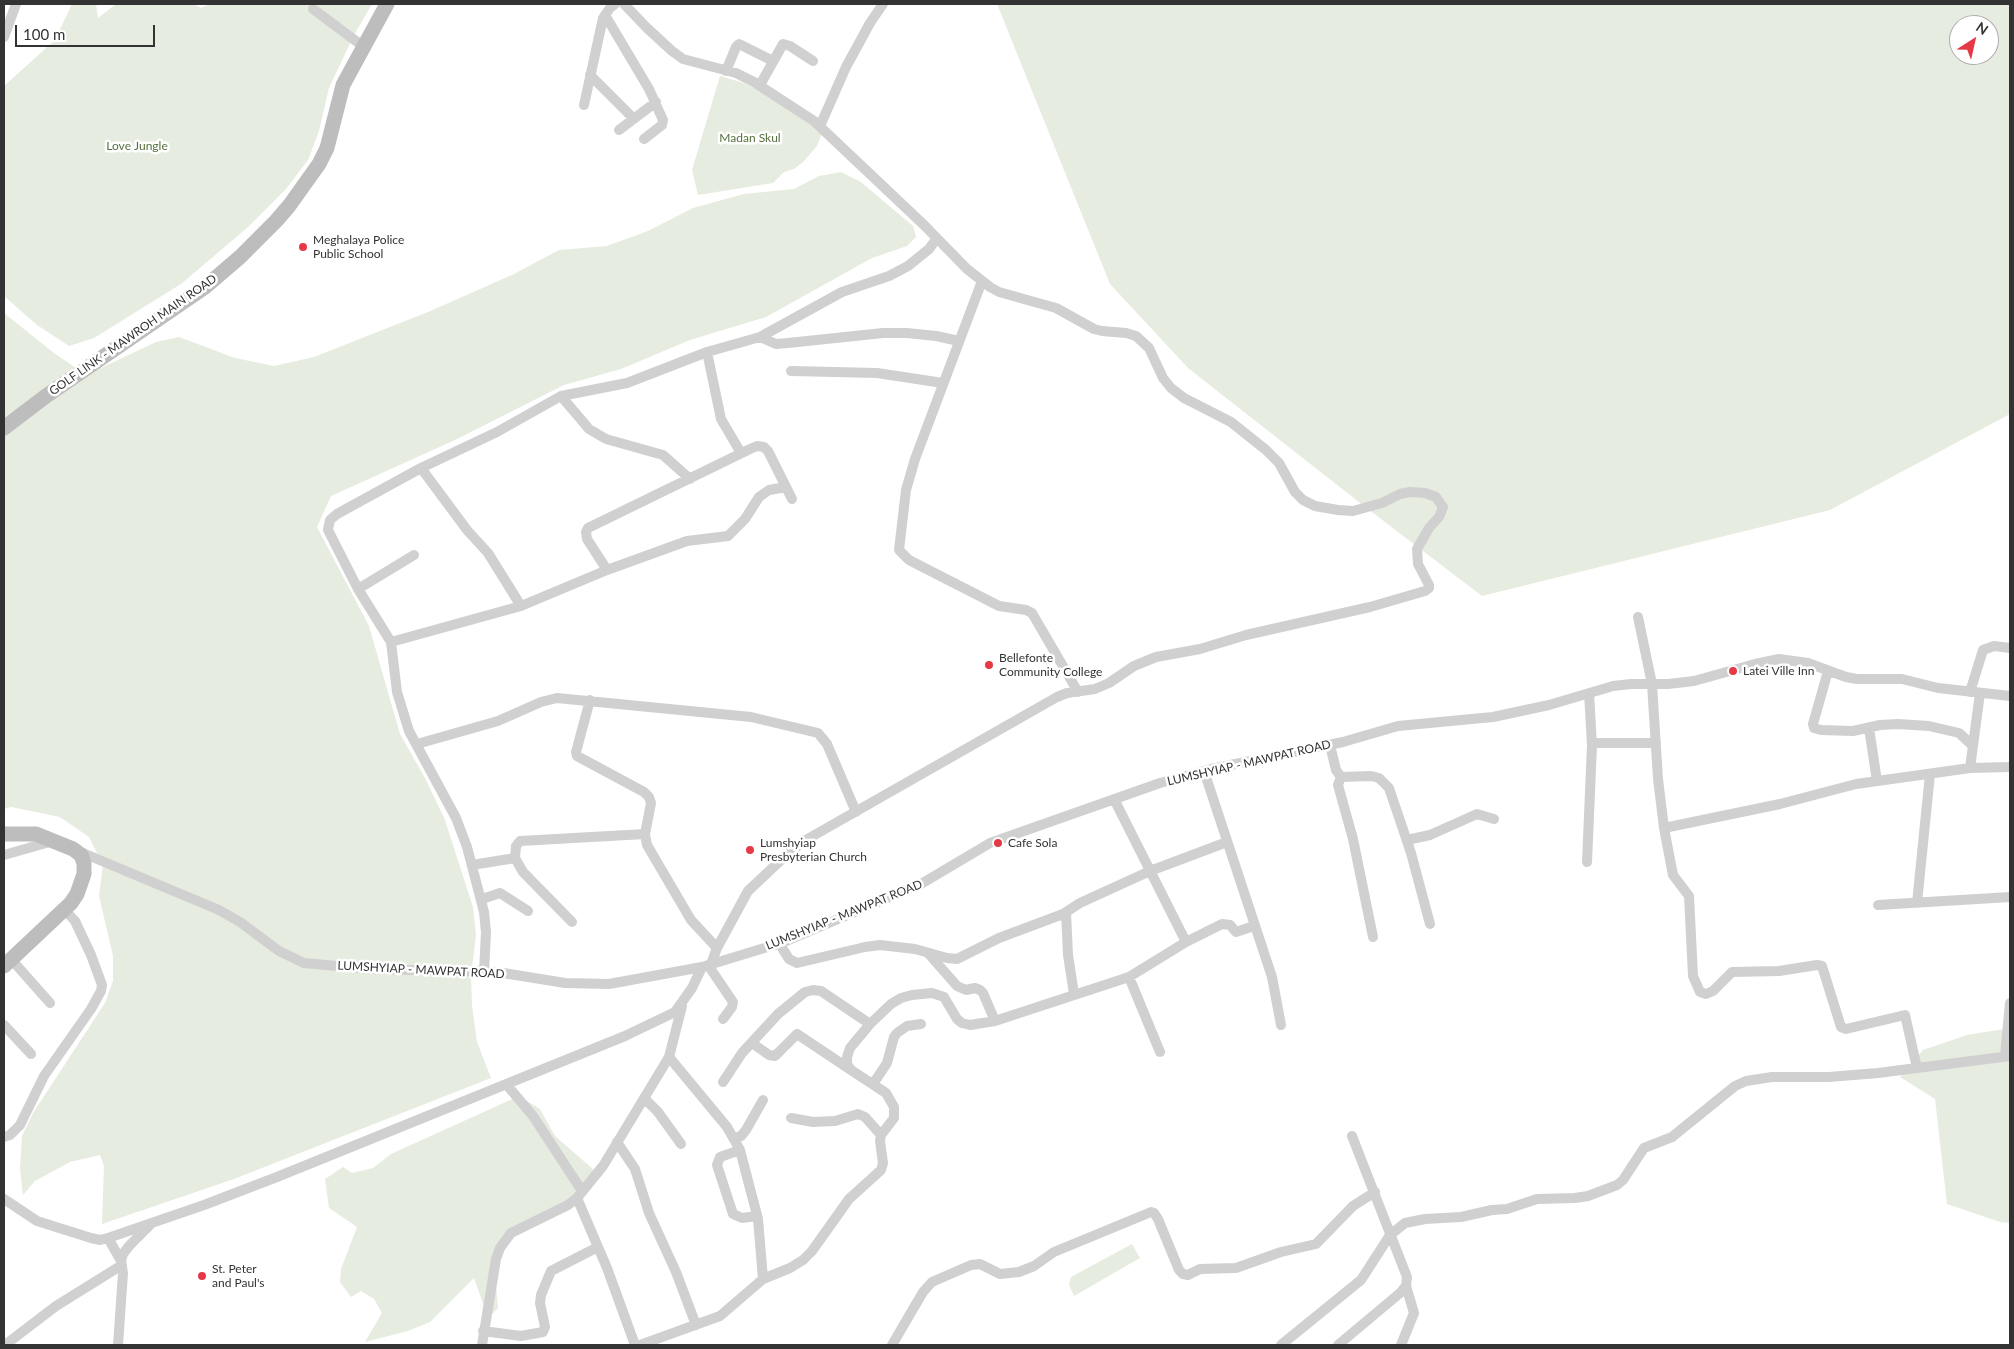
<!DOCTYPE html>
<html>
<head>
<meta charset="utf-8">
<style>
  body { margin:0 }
  #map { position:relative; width:2014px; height:1349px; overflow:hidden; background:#fff; font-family:Lato,sans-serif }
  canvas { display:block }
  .frame { position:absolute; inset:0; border:5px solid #333; pointer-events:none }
  .north { position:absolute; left:1949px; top:15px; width:50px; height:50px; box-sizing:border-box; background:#fff; border:1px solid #adadad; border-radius:50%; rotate:35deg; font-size:14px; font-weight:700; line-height:20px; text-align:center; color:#333 }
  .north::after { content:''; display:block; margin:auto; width:18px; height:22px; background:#e63946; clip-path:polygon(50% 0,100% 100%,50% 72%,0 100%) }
  .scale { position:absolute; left:15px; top:25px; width:140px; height:22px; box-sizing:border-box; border:2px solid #333; border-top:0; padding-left:6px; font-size:15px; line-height:18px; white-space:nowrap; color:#333; -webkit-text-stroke:4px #fff; paint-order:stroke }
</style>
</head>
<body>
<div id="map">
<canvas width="2014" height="1349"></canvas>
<div class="frame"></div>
<div class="north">N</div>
<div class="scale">100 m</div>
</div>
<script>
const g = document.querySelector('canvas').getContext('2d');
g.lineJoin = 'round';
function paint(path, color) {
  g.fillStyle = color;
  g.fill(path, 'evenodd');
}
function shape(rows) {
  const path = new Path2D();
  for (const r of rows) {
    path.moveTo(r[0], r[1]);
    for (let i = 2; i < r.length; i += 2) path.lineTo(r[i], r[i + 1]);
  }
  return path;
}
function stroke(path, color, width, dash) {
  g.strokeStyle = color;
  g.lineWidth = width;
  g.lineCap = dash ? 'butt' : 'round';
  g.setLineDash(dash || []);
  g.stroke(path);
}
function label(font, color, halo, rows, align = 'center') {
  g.font = font + ' Lato,sans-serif';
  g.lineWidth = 5;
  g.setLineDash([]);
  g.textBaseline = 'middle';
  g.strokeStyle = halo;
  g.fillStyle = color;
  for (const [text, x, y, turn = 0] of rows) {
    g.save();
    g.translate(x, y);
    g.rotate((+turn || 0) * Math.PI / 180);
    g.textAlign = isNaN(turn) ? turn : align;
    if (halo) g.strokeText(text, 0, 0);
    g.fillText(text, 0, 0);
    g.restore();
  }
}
const green = shape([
  [72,4,96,4,98,18,116,4,194,4,201,8,210,4,372,4,353,37,329,88,319,131,308,160,286,189,247,228,181,284,94,338,69,346,37,325,4,296,4,86,55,40],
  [997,4,2010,4,2010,414,1830,510,1482,596,1364,506,1188,368,1110,284],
  [1959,25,1989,25,1989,55,1959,55],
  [720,76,744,83,772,97,822,133,817,146,803,162,794,169,784,172,773,183,698,195,692,170],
  [841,172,861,182,913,226,916,237,907,246,872,258,766,317,690,340,621,369,564,385,455,440,331,496,317,527,369,626,400,734,425,778,445,820,460,867,473,907,476,935,471,976,472,1005,477,1042,491,1078,234,1179,102,1224,104,1166,100,1155,70,1162,35,1181,23,1195,20,1169,22,1136,33,1113,105,1003,113,981,113,956,99,896,103,865,89,837,60,817,11,807,4,809,4,313,54,353,76,368,101,368,156,342,179,337,235,358,274,366,314,357,428,312,514,274,559,250,607,246,648,231,693,208,744,194,794,189,819,176],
  [2010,1028,2010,1223,2000,1222,1947,1204,1935,1099,1900,1077,1923,1050,1967,1035],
  [519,1096,540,1109,555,1136,601,1176,590,1188,515,1234,501,1254,495,1274,498,1308,488,1318,474,1278,430,1322,408,1331,365,1342,382,1313,374,1299,361,1291,351,1297,340,1282,341,1269,357,1227,329,1208,325,1179,343,1167,352,1173,373,1168,391,1154],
  [1132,1244,1140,1258,1074,1296,1069,1285,1071,1277]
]);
const street = shape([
  [624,4,647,28,672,51,683,59,736,73,754,82,814,121,924,225,967,269,990,287,999,292,1056,308,1094,329,1102,331,1126,333,1136,336,1149,348,1163,378,1171,388,1184,398,1231,422,1266,450,1279,463,1295,492,1303,500,1315,506,1338,510,1353,511,1382,503,1400,494,1410,492,1425,493,1436,497,1443,507,1439,517,1429,528,1417,549,1418,564,1429,585,1429,588,1425,591,1370,607,1246,635,1200,649,1156,657,1134,666,1109,683,1095,689,1067,693,1057,697,804,841,782,859,748,891,717,948,711,964],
  [313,9,364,47],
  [605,15,649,89,663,120,662,125,644,139],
  [4,37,16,4],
  [726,71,736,47,739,44,773,61],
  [590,75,634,119],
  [760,85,783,44,790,46,813,61],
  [584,105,603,18,610,8,615,4],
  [820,126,846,67,870,23,883,4],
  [619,130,656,102],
  [982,281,915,459,906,490,899,550,909,560,999,606,1026,610,1032,613,1078,692],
  [760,337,776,344,788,343,883,333,907,333,936,336,959,341],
  [707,352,721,419,741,453],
  [791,371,877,373,943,383],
  [561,396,589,429,606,439,663,455,690,479],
  [421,468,467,530,488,553,521,606],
  [607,570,587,539,586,532,588,528,750,449,757,446,764,447,768,451,792,499],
  [358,589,414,555],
  [1638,617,1652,684,1658,779,1664,828,1673,875,1689,896,1693,976,1700,992,1706,994,1713,991,1732,972,1779,971,1817,965,1822,966,1841,1027,1846,1029,1905,1015,1917,1068],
  [391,642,521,606,607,570,687,541,728,536,745,519,759,497,769,490,786,487],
  [1828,671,1813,724,1814,728,1821,730,1853,731,1880,725,1898,724,1929,726,1959,733,1973,746],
  [1970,692,1983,650,1994,646,2010,648],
  [590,700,576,752,577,756,644,792,649,797,651,803,645,834,647,845,691,920,717,948],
  [1869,728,1877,781],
  [1592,743,1656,743],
  [417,744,498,721,541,702,557,698,751,717,818,733,827,744,856,812],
  [1330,745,1336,770,1341,777,1371,776,1379,778,1389,788,1411,853,1430,924],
  [1970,768,1980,693],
  [1204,771,1272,977,1281,1025],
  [1341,777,1338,785,1353,839,1373,937],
  [1114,799,1186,942],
  [1664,828,1780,804,1856,784,1970,768,2010,767],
  [1407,840,1430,835,1477,814,1494,819],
  [78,851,219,910,240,922,279,951,304,963,370,969,497,972,565,983,609,984,702,967,784,942,921,884,990,843,1160,783,1211,769,1343,742,1398,726,1493,717,1549,705,1613,686,1631,684,1668,684,1694,681,1755,664,1779,659,1808,663,1846,677,1857,679,1902,679,1938,688,2010,696],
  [4,855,53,841],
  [1587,862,1592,745,1589,693],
  [472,865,515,858],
  [482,899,500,893,528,911],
  [1917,903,1930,774],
  [1878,905,2010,897],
  [1066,912,1068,955,1074,994],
  [572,922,523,872,515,858,516,846,520,841,645,834],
  [779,943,789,959,797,963,865,947,880,945,915,949,947,958,957,959,999,938,1063,914,1080,903,1150,871,1227,842],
  [928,953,957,986,966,990,975,988,980,990,983,993,995,1021],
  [11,959,50,1003],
  [708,965,733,1002,732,1007,723,1019],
  [484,972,486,932,484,912,467,847,456,818,409,731,397,692,391,642,358,589,328,530,330,520,337,514,421,468,497,432,561,396,627,383,707,352,760,337,842,292,889,276,908,266,929,249,937,238],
  [1129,977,1160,1052],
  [4,1025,31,1054],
  [752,1043,769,1055,775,1056,797,1034,851,1070],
  [2005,1056,2010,1003],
  [669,1057,727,1127,740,1150,758,1219,763,1279],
  [723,1082,742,1053,778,1014,805,992,813,990,821,991,870,1024],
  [506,1084,533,1116,582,1191],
  [873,1084,887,1063,894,1037,897,1033,907,1026,921,1024],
  [644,1098,658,1112,681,1144],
  [791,1118,813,1122,835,1121,858,1114,865,1117,881,1135],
  [4,1137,10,1135,20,1125,44,1076,91,1009,101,991,102,985,91,955,75,921,65,910],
  [735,1138,741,1136,746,1130,763,1100],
  [617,1142,635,1169,649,1213,676,1272,696,1325],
  [740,1150,720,1157,717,1165,733,1214,742,1218,757,1216],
  [577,1198,607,1268,635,1345],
  [4,1199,37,1221,91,1238,100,1240,108,1238,204,1205,277,1177,625,1036,675,1012,692,988,702,967],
  [108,1238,121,1261],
  [483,1331,521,1336,543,1332,545,1327,540,1303,541,1295,551,1271,598,1247],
  [5,1345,56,1306,122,1265],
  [118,1345,123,1273,121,1261,123,1254,129,1246,150,1225],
  [482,1345,496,1259,500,1248,511,1233,568,1205,577,1198,603,1166,669,1057,682,1006],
  [640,1345,720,1316,763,1279,790,1268,803,1260,812,1251,849,1199,881,1170,883,1163,880,1141,881,1135,894,1118,894,1107,886,1093,851,1070,847,1064,847,1057,850,1048,870,1024,891,1004,901,998,912,995,932,993,944,997,957,1019,962,1023,970,1025,995,1021,1129,977,1186,942,1222,924,1230,925,1236,932,1254,926],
  [892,1345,923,1292,932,1282,971,1265,980,1264,1000,1274,1019,1272,1034,1266,1054,1252,1151,1212,1154,1213,1158,1219,1179,1270,1183,1274,1188,1275,1200,1269,1236,1268,1281,1252,1316,1244,1353,1206,1375,1192],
  [1281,1345,1361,1280,1390,1235,1405,1223,1425,1219,1461,1217,1492,1210,1507,1209,1537,1199,1575,1198,1588,1196,1617,1185,1623,1180,1644,1148,1672,1137,1735,1086,1746,1081,1772,1077,1829,1077,1878,1073,2010,1056],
  [1338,1345,1400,1293,1406,1286,1407,1277,1352,1136],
  [1401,1345,1414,1313,1406,1286]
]);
const secondary = shape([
  [4,428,46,396,205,287,240,257,276,221,289,206,319,164,327,148,343,85,387,4],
  [4,834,36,834,73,849,81,855,84,863,84,874,77,894,71,903,4,966]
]);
const markers = [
  [303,247,5,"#e63946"],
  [989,665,5,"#e63946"],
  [1733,671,5,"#e63946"],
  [998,843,5,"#e63946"],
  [750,850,5,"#e63946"],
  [202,1276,5,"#e63946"]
];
const parkNames = [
  ["Madan Skul",750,138],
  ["Love Jungle",137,146]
];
const poiNames = [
  ["Meghalaya Police",313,240],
  ["Public School",313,254],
  ["Bellefonte",999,658],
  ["Community College",999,672],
  ["Latei Ville Inn",1743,671],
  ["Lumshyiap",760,843],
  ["Presbyterian Church",760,857],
  ["Cafe Sola",1008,843],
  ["St. Peter",212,1269],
  ["and Paul's",212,1283]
];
const streetNames = [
  ["GOLF LINK - MAWROH MAIN ROAD",133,335,-35],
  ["LUMSHYIAP - MAWPAT ROAD",1249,763,-13],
  ["LUMSHYIAP - MAWPAT ROAD",844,915,-22],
  ["LUMSHYIAP - MAWPAT ROAD",421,970,3]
];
paint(green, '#e6ecdf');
stroke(street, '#d0d0d0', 10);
stroke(secondary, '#bdbdbd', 15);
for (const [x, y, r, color] of markers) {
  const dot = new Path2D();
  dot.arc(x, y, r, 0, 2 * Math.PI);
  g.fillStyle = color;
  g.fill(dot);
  stroke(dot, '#fff', 2);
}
label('12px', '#56703f', '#fff', parkNames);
label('12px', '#333', '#fff', poiNames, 'left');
label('12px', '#333', '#fff', streetNames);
</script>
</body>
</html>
